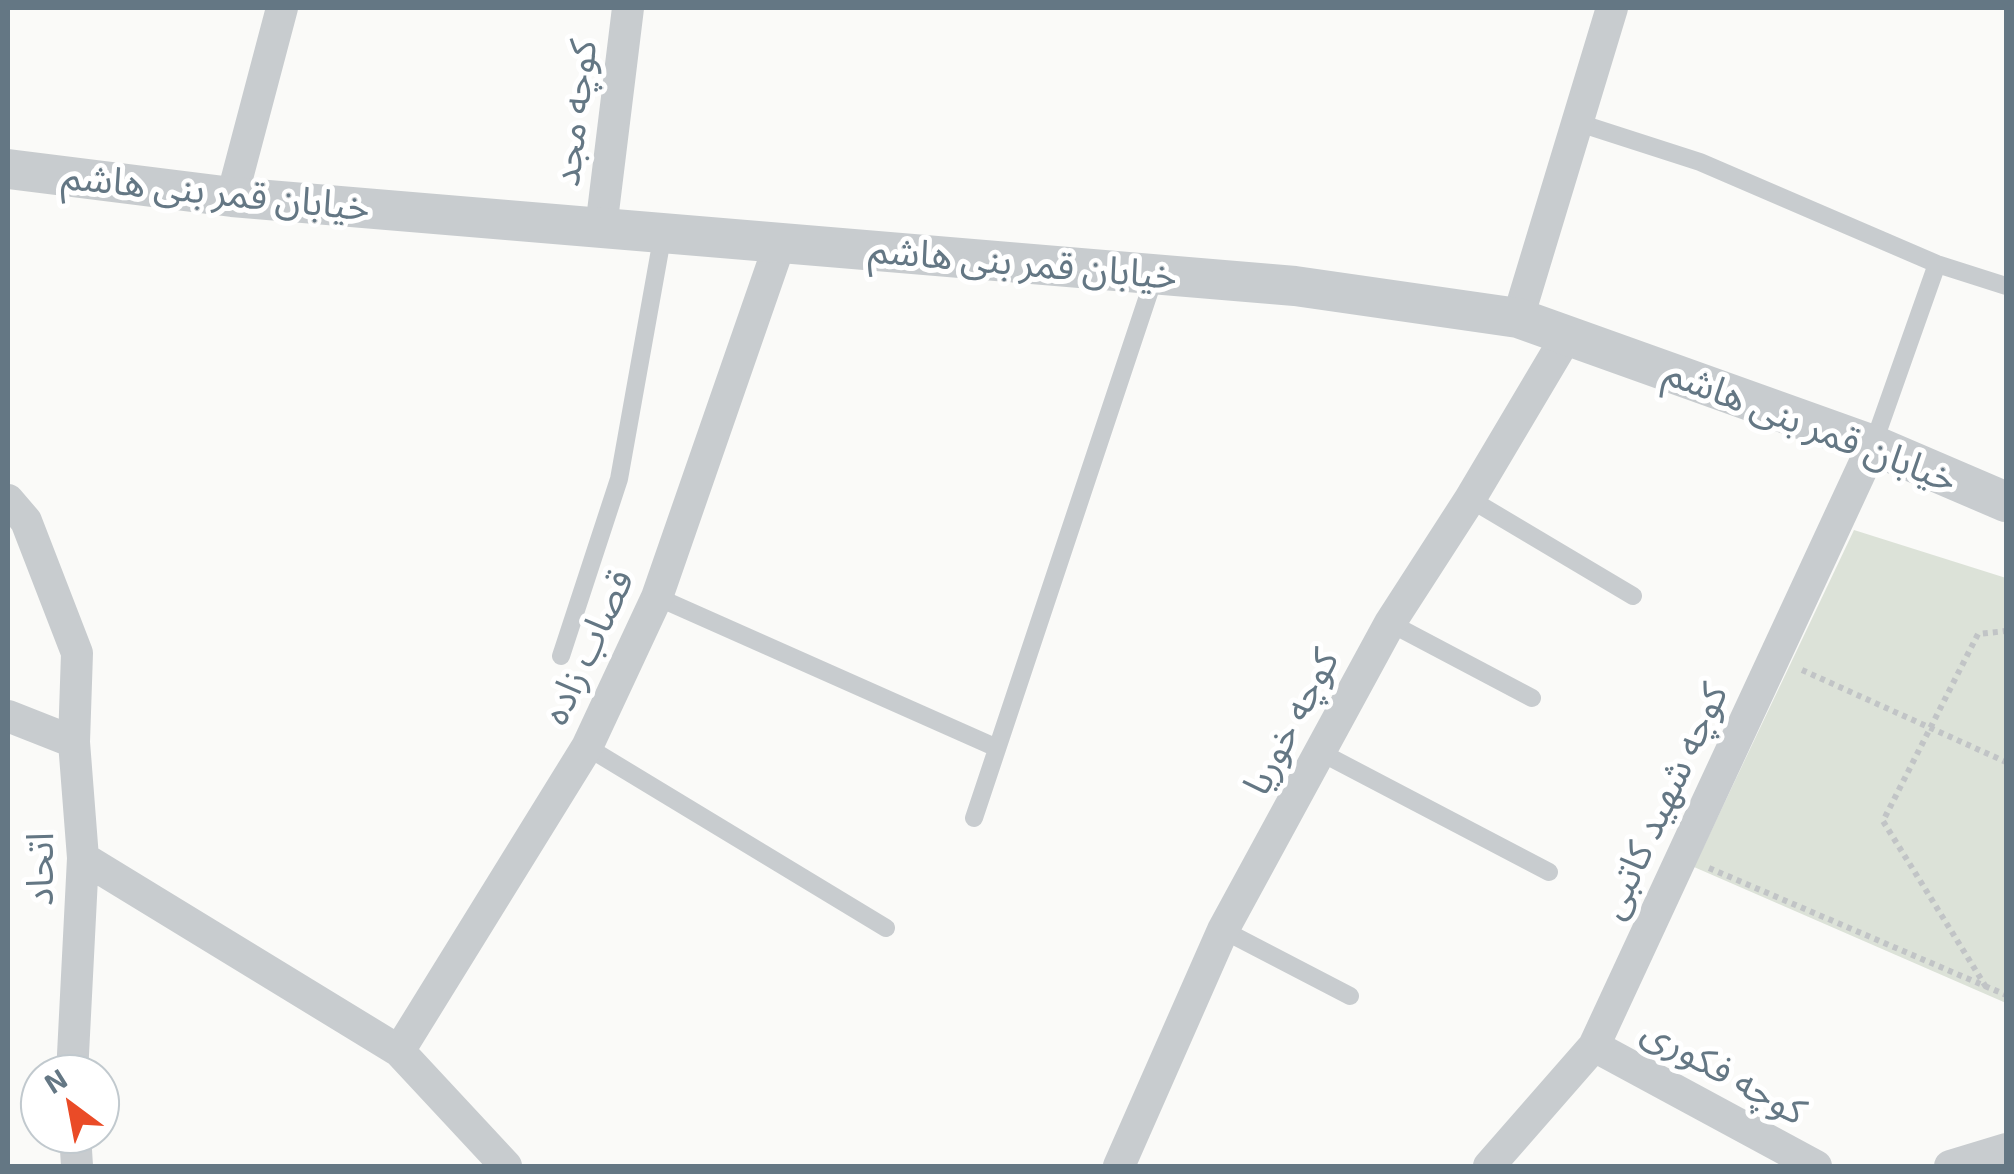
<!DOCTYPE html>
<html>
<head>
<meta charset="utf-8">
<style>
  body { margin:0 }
  #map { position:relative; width:2014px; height:1174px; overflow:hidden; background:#fafaf8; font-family:"Exo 2",sans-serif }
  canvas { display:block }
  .frame { position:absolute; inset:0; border:10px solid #647784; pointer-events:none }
  .north { position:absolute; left:20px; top:1054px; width:100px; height:100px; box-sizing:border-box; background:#fff; border:2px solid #c1c9ce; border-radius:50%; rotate:328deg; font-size:28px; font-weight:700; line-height:40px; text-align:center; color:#647784 }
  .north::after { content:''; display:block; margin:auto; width:35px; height:45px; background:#ea4b27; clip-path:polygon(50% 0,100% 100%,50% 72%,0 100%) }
</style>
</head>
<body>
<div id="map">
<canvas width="2014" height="1174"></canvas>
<div class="frame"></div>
<div class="north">N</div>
</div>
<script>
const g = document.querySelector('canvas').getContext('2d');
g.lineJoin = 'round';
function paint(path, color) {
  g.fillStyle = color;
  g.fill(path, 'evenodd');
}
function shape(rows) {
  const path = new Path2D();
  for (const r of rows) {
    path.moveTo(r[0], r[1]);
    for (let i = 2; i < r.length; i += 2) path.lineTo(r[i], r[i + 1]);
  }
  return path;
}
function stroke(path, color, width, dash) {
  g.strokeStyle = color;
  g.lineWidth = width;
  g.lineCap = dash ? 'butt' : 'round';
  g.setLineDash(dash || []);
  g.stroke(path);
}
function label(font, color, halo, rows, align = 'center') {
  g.font = font + ' "Exo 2","Noto Sans Arabic",sans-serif';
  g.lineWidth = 10;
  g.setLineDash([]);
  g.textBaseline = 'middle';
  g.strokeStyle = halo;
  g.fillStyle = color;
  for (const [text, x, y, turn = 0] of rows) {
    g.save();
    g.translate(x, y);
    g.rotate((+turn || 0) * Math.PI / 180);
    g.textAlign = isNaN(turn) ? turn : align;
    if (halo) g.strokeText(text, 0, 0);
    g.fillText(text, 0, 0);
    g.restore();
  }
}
const green = shape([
  [1854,530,2006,578,2006,1003,1694,867]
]);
const path = shape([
  [1802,670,2006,762],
  [1709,868,2006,995],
  [1986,987,1883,821,1978,634,2006,631]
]);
const service = shape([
  [1579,123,1700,162,1937,264,2006,286],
  [1873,445,1937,264],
  [1470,499,1633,596],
  [657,597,997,748],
  [1390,623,1532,698],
  [561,656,619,479,663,233],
  [587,747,886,928],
  [1320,752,1549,872],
  [974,818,1155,275],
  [1223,930,1350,996]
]);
const minor = shape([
  [232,197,282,8],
  [601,228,628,8],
  [1518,318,1612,8],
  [8,500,26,521,77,653,74,742,83,858,72,1074],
  [8,716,74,742],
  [83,858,399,1051,506,1166],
  [1594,1046,1816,1166],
  [399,1051,587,747,657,597,780,243],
  [75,1134,77,1166],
  [1119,1166,1223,930,1390,623,1470,499,1568,334],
  [1489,1166,1594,1046,1873,445],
  [1950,1166,2006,1149]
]);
const tertiary = shape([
  [8,169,232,197,1295,286,1518,318,1873,445,2006,502]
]);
const streetNames = [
  ["کوچه مجد",575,113,-83],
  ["خیابان قمر بنی هاشم",216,192,6],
  ["خیابان قمر بنی هاشم",1023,263,5],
  ["خیابان قمر بنی هاشم",1811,426,21],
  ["قصاب زاده",588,647,-65],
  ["کوچه خوریا",1291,722,-62],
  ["کوچه شهید کاتبی",1663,801,-65],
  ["اتحاد",40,869,-90],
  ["کوچه فکوری",1724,1071,29]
];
paint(green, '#dce2d8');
stroke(path, '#c1c4c6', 6, [5, 5]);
stroke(service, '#c8cccf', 18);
stroke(minor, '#c8cccf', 32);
stroke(tertiary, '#c8cccf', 40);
label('38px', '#647784', '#fff', streetNames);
</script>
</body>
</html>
